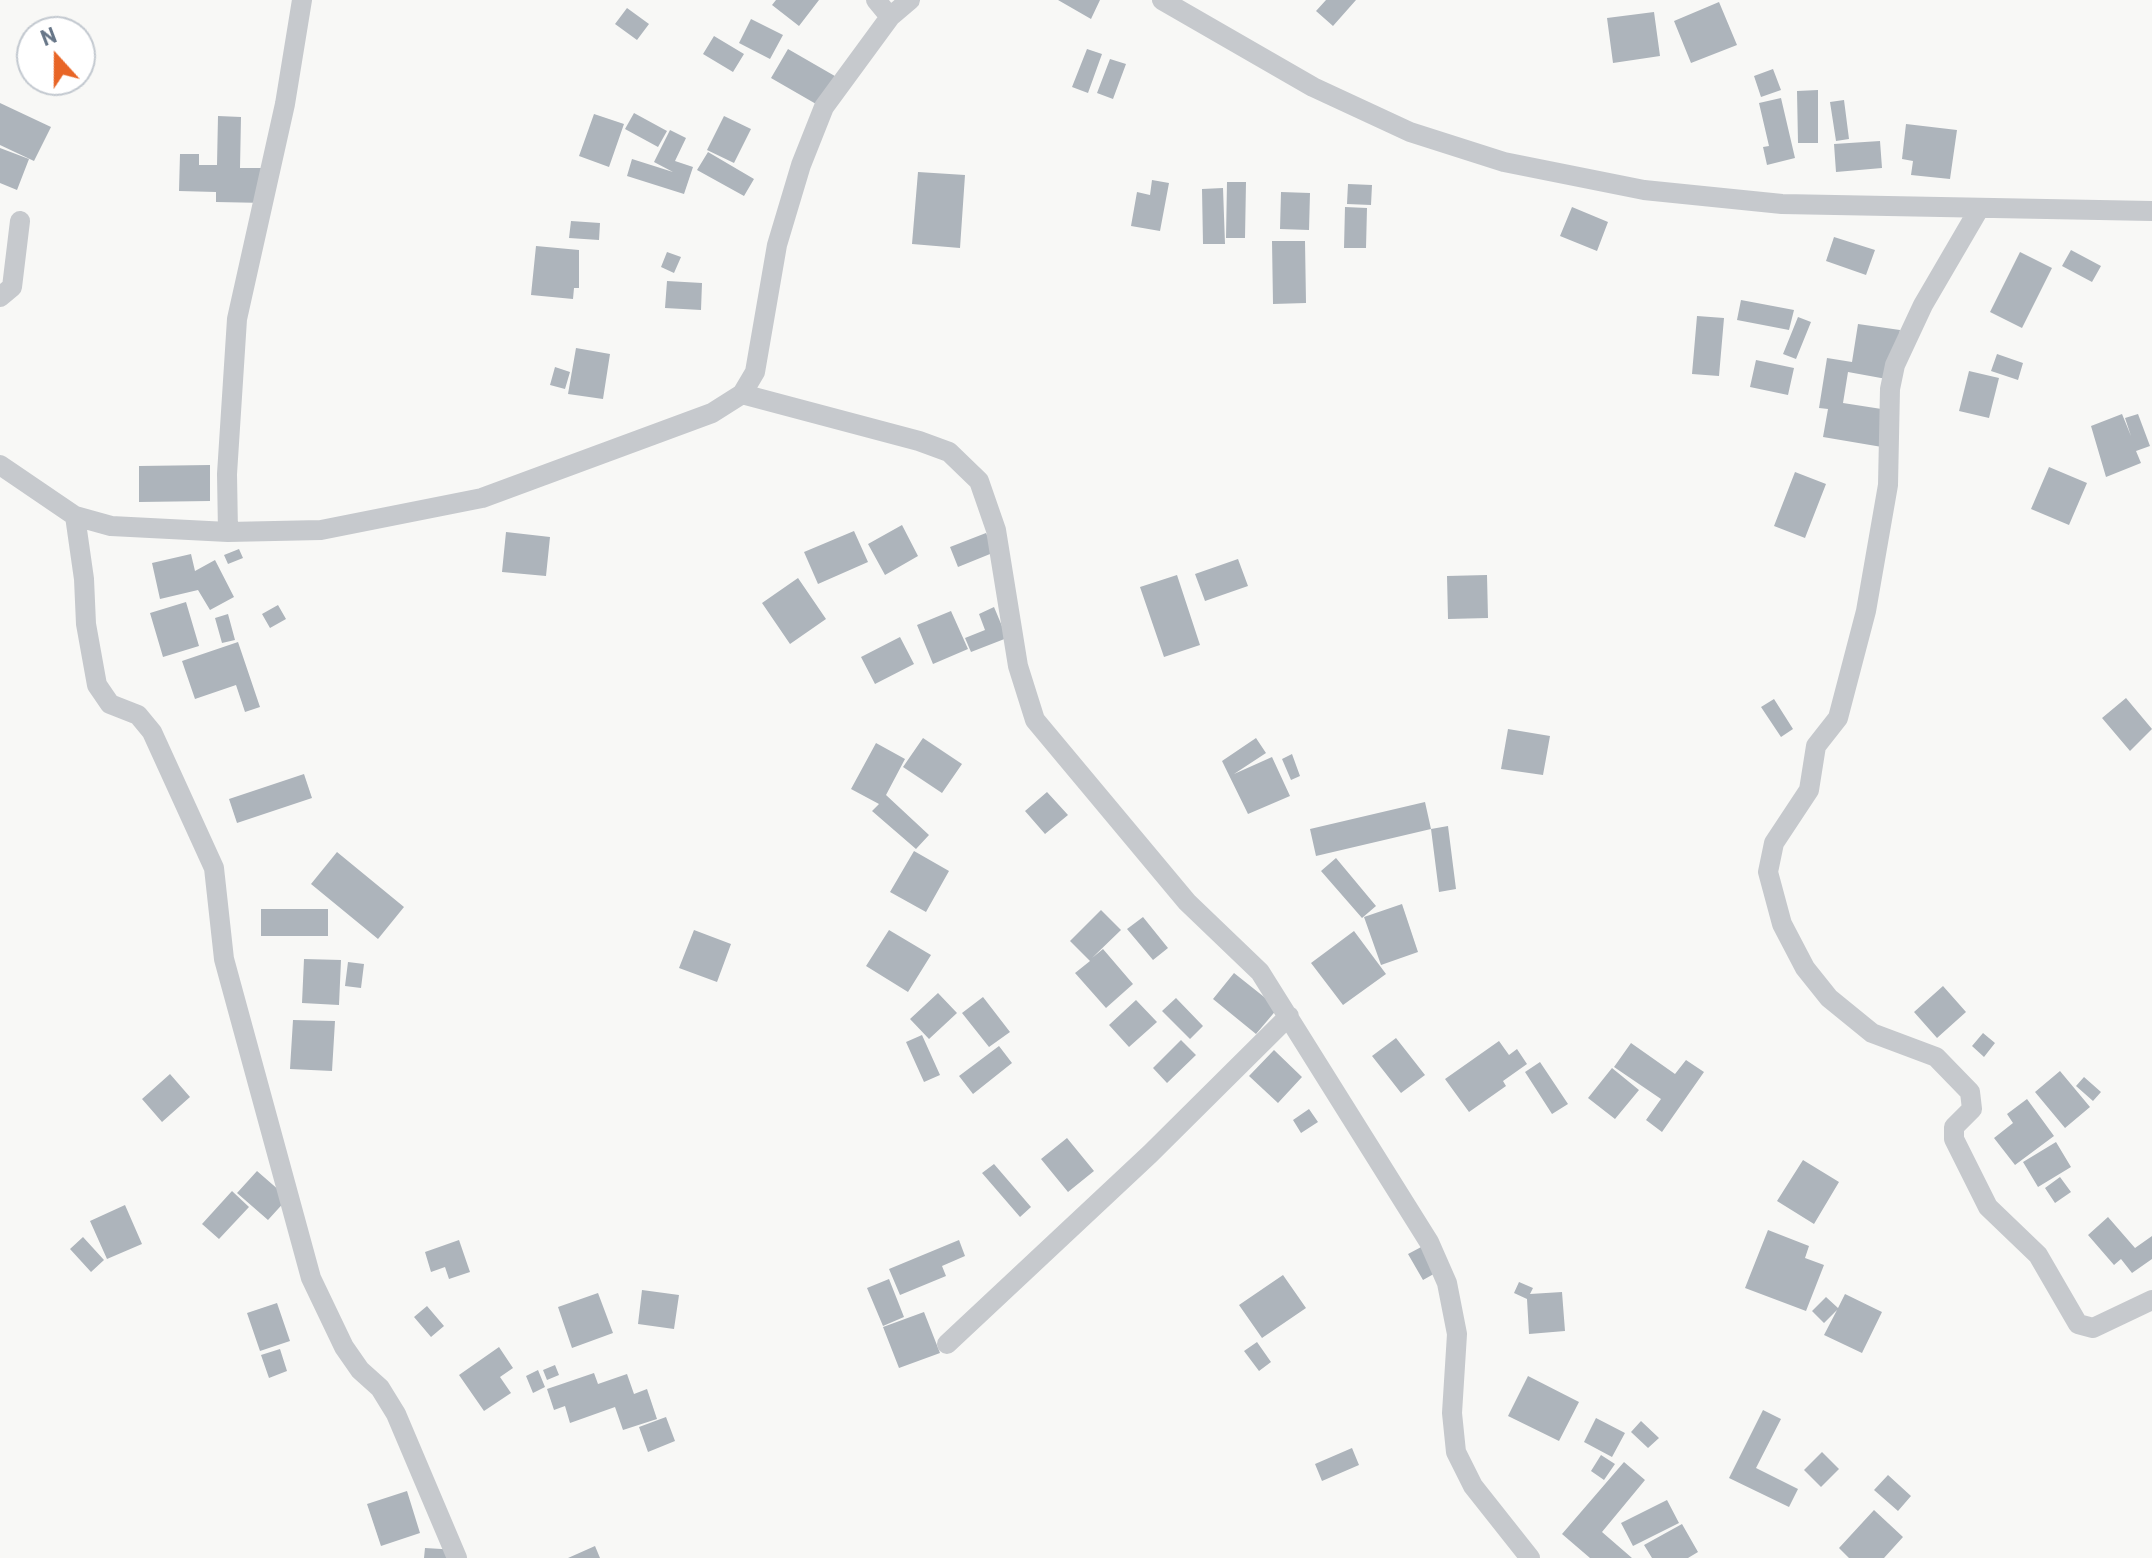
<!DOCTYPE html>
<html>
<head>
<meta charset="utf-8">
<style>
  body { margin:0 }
  #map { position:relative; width:2152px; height:1558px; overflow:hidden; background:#f8f8f6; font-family:Barlow,sans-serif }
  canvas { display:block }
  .north { position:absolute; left:16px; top:16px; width:80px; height:80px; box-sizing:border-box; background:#fff; border:2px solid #c2c8cf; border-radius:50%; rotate:339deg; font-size:22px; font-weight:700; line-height:32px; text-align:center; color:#677688 }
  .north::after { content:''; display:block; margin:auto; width:28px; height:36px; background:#e86526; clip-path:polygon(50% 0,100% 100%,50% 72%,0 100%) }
</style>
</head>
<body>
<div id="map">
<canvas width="2152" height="1558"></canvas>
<div class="north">N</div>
</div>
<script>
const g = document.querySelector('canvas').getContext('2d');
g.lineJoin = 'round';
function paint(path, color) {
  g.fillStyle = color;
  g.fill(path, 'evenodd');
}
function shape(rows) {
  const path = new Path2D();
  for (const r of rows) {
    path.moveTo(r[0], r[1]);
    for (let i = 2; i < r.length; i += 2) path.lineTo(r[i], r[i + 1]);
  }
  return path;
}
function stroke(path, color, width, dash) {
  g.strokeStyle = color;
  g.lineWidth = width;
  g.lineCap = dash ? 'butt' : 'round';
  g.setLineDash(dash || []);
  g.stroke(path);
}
const building = shape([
  [776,0,819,0,799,26,772,5],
  [1058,0,1100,0,1091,19],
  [1326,0,1356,0,1333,26,1316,11],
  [1719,2,1737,45,1691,63,1674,21],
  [627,8,649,24,637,40,615,24],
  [1654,12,1660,56,1613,63,1607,18],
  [751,19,783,35,770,59,739,43],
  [714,36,744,54,733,72,703,54],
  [788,49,840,79,823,108,771,78],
  [1087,49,1102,54,1088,93,1072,87],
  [1110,59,1126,64,1113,99,1097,93],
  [1773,69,1781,90,1761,97,1754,76],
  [1818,90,1818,143,1798,143,1797,91],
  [1781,98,1795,158,1767,165,1763,147,1769,146,1759,103],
  [1844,100,1849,139,1836,141,1830,102],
  [0,103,51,127,34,161,0,145],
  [634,113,667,131,658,147,625,129],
  [594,114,624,124,609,167,579,156],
  [218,116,241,117,240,168,266,168,266,203,216,202,216,192,179,191,180,154,199,154,199,165,217,165],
  [724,116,751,129,734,163,707,150],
  [1906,124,1957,130,1950,179,1911,175,1913,161,1902,159],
  [670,130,686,138,675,161,693,167,684,194,627,176,632,159,673,172,654,162],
  [1880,141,1882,168,1836,172,1834,144],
  [0,148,29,159,17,190,0,183],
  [708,152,754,179,744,196,697,170],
  [918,172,965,175,960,248,912,244],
  [1152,180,1169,183,1160,231,1131,226,1137,192,1150,195],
  [1227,182,1246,182,1245,238,1226,238],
  [1348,184,1372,185,1371,205,1347,204],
  [1223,188,1225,244,1203,244,1202,189],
  [1281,192,1310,193,1309,230,1280,229],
  [1345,207,1367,208,1366,248,1344,248],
  [1572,207,1608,222,1597,251,1560,236],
  [571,221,600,223,599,240,569,238],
  [1834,237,1875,250,1866,275,1826,261],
  [1272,241,1305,241,1306,303,1273,304],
  [536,246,579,250,579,288,574,288,573,299,531,295],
  [2071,250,2101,266,2092,282,2062,266],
  [667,252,681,257,674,273,661,267],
  [2020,252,2052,268,2022,328,1990,312],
  [667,281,702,283,701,310,665,308],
  [1741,300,1794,310,1789,330,1737,320],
  [1697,316,1724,318,1719,376,1692,374],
  [1798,317,1811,322,1796,359,1783,354],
  [1858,324,1900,330,1892,380,1848,372,1843,403,1888,410,1882,447,1823,437,1828,409,1819,408,1827,358,1852,362],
  [576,348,610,354,603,399,568,394],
  [1997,354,2023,363,2018,380,1991,371],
  [1756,360,1794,368,1788,395,1750,387],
  [555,367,570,372,565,389,550,385],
  [1969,371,1999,378,1989,418,1959,411],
  [2122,414,2131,436,2125,418,2138,414,2150,446,2136,451,2141,463,2106,477,2091,426],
  [210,465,210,501,139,502,139,466],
  [2049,467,2087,483,2069,525,2031,509],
  [1795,472,1826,484,1805,538,1774,526],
  [902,525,918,556,885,575,868,544],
  [854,531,868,562,818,584,804,552],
  [506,532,550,537,546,576,502,572],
  [986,533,995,552,958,567,950,547],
  [239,549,243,558,228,564,224,555],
  [191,554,195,571,215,560,234,597,210,610,198,590,160,599,152,563],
  [1238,559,1248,586,1205,601,1195,574],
  [1177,575,1200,645,1164,657,1140,587],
  [1487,575,1488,618,1448,619,1447,576],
  [798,578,826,619,790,644,762,603],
  [186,602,199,646,163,657,150,613],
  [278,605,286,619,270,628,262,614],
  [994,607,1007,638,971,652,965,638,985,630,979,614],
  [951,611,968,649,933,664,917,625],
  [228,614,235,640,222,643,215,618],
  [900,637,914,664,875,684,861,657],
  [238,642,260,707,245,712,236,685,195,699,182,661],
  [2126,698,2152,729,2130,751,2102,718],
  [1774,699,1793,729,1781,737,1761,707],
  [1508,729,1550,736,1543,775,1501,769],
  [923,738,962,764,942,793,903,767],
  [1256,738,1266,753,1234,774,1272,757,1290,796,1248,814,1222,761],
  [876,743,905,759,886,795,929,835,916,849,872,811,879,804,851,789],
  [1292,754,1300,776,1291,780,1282,759],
  [304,774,312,798,237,823,229,799],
  [1047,792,1068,815,1045,834,1025,811],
  [1425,802,1431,829,1448,826,1456,889,1439,892,1431,829,1316,856,1310,829],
  [914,851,949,871,926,912,890,892],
  [337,852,404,907,378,939,311,884],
  [1336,858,1376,906,1362,918,1321,871],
  [1402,904,1418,952,1381,965,1364,917],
  [261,909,328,909,328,936,261,936],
  [1101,910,1121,930,1092,958,1103,949,1133,984,1106,1008,1075,973,1090,961,1070,941],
  [1143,917,1168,948,1153,960,1127,929],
  [694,930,731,944,717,982,679,968],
  [889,930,931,955,908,992,866,966],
  [1354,931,1386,974,1343,1005,1311,963],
  [304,959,341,960,339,1005,302,1003],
  [348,962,364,964,361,988,345,986],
  [1234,973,1278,1008,1256,1034,1213,999],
  [1943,986,1966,1012,1937,1038,1914,1012],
  [938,993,957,1013,929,1039,910,1019],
  [983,997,1010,1032,989,1047,962,1013],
  [1176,998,1203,1026,1190,1039,1162,1011],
  [1136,1000,1157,1022,1129,1047,1109,1025],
  [293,1020,335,1021,332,1071,290,1069],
  [1983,1033,1995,1043,1984,1057,1972,1046],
  [922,1035,940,1075,924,1082,906,1042],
  [1396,1038,1425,1075,1401,1093,1372,1056],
  [1181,1040,1196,1055,1167,1083,1153,1068],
  [1499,1041,1509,1055,1517,1049,1527,1064,1503,1081,1506,1086,1469,1112,1445,1079],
  [1631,1043,1675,1074,1686,1060,1704,1072,1662,1132,1646,1120,1661,1099,1614,1067],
  [999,1046,1012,1063,973,1094,959,1076],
  [1274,1050,1302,1077,1278,1103,1249,1076],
  [1540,1062,1568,1104,1552,1114,1525,1072],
  [1612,1068,1639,1090,1615,1119,1588,1098],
  [2060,1071,2090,1107,2065,1128,2035,1092],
  [170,1074,190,1097,162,1122,142,1099],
  [2084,1077,2101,1092,2093,1101,2076,1086],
  [2027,1099,2054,1136,2015,1165,1994,1138,2013,1123,2007,1114],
  [1309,1109,1318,1122,1301,1133,1293,1120],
  [1067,1138,1094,1171,1068,1192,1041,1159],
  [2056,1142,2071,1167,2038,1187,2023,1162],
  [1803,1160,1839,1182,1814,1224,1777,1201],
  [994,1164,1031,1207,1020,1217,982,1173],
  [257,1171,288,1198,268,1220,237,1193],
  [2060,1177,2071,1192,2055,1203,2045,1188],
  [232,1191,249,1207,219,1239,202,1224],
  [125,1205,142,1244,107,1259,90,1221],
  [2108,1217,2135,1248,2152,1236,2152,1259,2132,1273,2121,1259,2114,1265,2088,1235],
  [1768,1230,1809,1246,1805,1258,1824,1265,1806,1311,1745,1288],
  [83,1237,104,1260,91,1272,70,1249],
  [459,1240,470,1272,449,1279,445,1267,431,1272,425,1252],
  [959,1240,965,1256,942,1266,946,1276,900,1295,889,1269],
  [1425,1245,1439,1271,1423,1280,1408,1254],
  [1283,1275,1306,1308,1262,1338,1239,1305],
  [889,1279,904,1317,883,1326,867,1288],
  [1519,1282,1533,1288,1530,1294,1562,1292,1565,1331,1529,1334,1527,1299,1514,1293],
  [642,1290,679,1295,674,1329,638,1324],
  [598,1293,613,1333,572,1348,558,1307],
  [1845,1294,1882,1312,1862,1353,1824,1335,1837,1310,1824,1323,1812,1311,1826,1297,1838,1308],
  [277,1303,290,1341,260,1351,247,1313],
  [427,1306,444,1326,431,1337,414,1317],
  [924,1312,940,1353,899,1368,883,1327],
  [1257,1342,1271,1362,1259,1371,1244,1351],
  [499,1347,513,1368,500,1377,511,1393,484,1411,459,1375],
  [280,1349,287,1371,269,1378,261,1355],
  [555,1365,559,1375,547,1380,543,1370],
  [538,1370,545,1387,533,1393,526,1376],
  [594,1373,598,1384,627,1374,634,1394,647,1389,657,1419,623,1430,615,1407,570,1423,565,1406,554,1410,547,1389],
  [1528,1376,1579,1402,1559,1441,1508,1416],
  [1763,1410,1781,1419,1756,1468,1798,1489,1789,1507,1729,1478],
  [666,1417,675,1441,648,1452,639,1427],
  [1596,1418,1625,1433,1612,1457,1584,1442],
  [1641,1421,1659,1438,1648,1448,1631,1432],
  [1352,1448,1359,1465,1322,1481,1315,1464],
  [1822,1452,1839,1469,1821,1487,1804,1470],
  [1601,1455,1615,1464,1604,1480,1591,1471],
  [1624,1462,1645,1480,1602,1532,1632,1558,1590,1558,1562,1534],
  [1888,1475,1911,1496,1898,1511,1874,1490],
  [407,1491,420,1533,381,1546,367,1504],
  [1667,1500,1679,1523,1633,1546,1621,1523],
  [1874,1510,1903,1537,1884,1558,1849,1558,1839,1548],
  [1682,1524,1698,1552,1688,1558,1652,1558,1644,1545],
  [595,1546,600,1558,568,1558],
  [425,1548,458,1550,457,1558,424,1558]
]);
const street = shape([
  [876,0,890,17],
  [1162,0,1313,87,1410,132,1504,162,1644,190,1782,204,2152,211],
  [1979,209,1923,305,1895,365,1890,389,1888,485,1866,611,1838,718,1816,746,1809,790,1774,843,1768,872,1782,924,1805,968,1829,998,1872,1033,1936,1057,1970,1092,1972,1109,1954,1127,1954,1139,1988,1207,2038,1255,2078,1324,2093,1328,2152,1300],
  [0,297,12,287,20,221],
  [742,394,919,441,949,452,979,481,996,530,1018,666,1035,720,1187,902,1260,972,1429,1242,1447,1283,1457,1334,1452,1413,1456,1452,1473,1486,1530,1558],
  [0,465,75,516,111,526,228,532,321,530,482,498,712,413,742,394,755,372,777,245,801,165,824,107,890,17,910,0],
  [75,516,84,579,86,624,97,685,110,704,138,715,152,732,214,868,224,959,311,1278,344,1347,360,1370,380,1388,396,1414,457,1558],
  [228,532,227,474,237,319,285,104,302,0],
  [947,1344,1150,1154,1289,1016]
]);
paint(building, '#adb4bb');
stroke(street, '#c6c9cd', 20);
</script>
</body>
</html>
